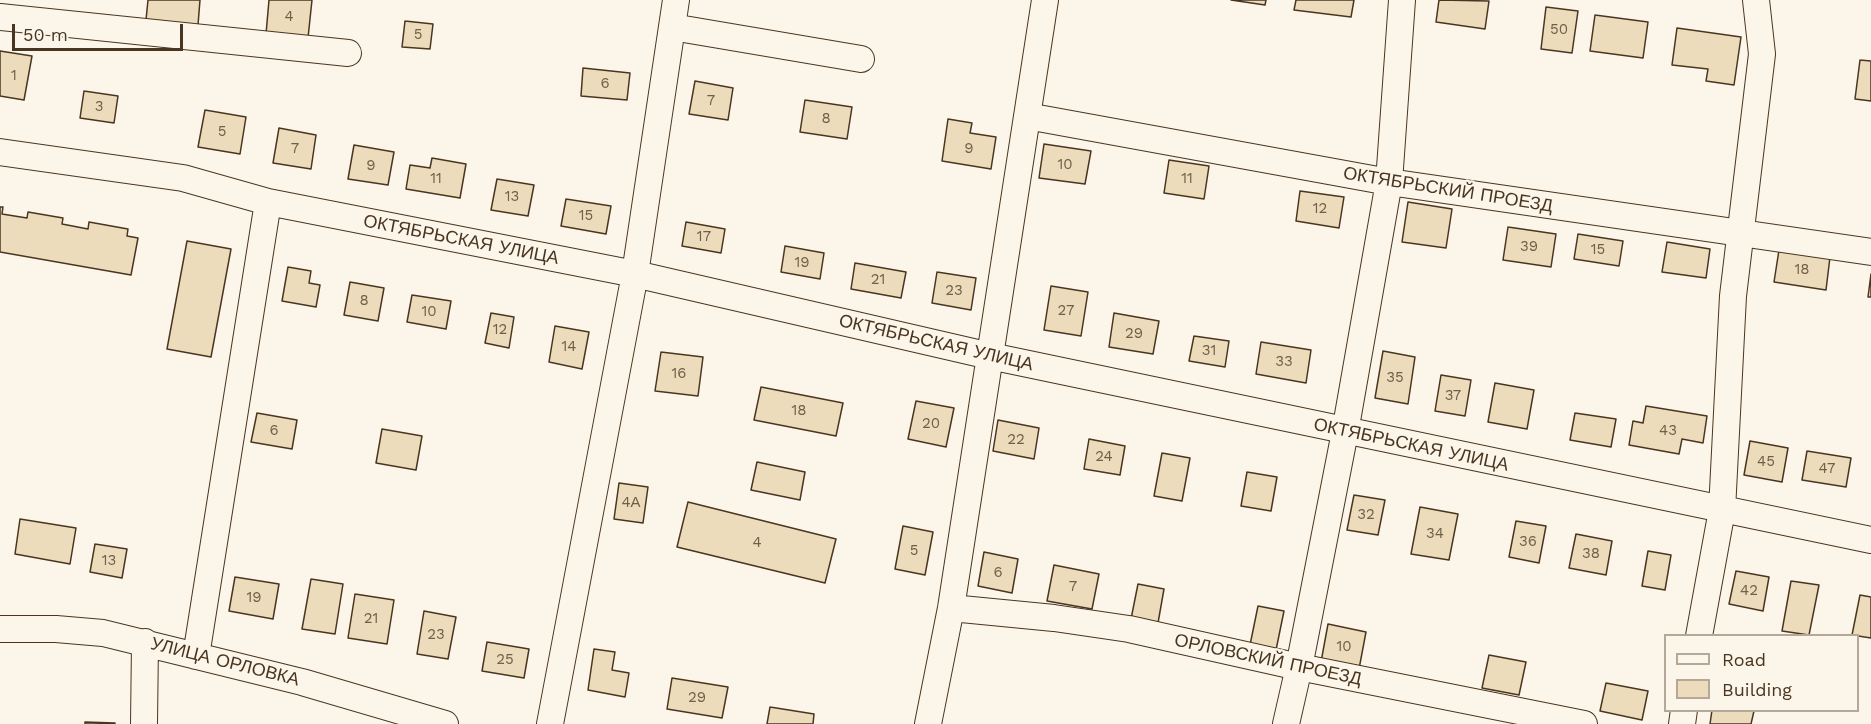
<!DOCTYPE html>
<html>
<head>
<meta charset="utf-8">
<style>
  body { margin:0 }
  #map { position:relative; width:1871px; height:724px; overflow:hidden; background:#fbf6e9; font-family:"Work Sans",sans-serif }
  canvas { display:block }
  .legend { position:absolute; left:1664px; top:634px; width:195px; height:78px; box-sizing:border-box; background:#fbf6e9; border:2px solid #b4a999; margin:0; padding:8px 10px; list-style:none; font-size:18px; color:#4a3520 }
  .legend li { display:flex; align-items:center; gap:12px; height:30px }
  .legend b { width:30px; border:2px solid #b4a999 }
  .scale { position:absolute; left:12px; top:24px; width:171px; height:27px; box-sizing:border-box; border:3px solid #4a3520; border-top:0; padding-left:8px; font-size:18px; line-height:21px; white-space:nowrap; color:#4a3520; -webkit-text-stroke:4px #fbf6e9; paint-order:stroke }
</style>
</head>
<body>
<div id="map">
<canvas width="1871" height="724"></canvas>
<ul class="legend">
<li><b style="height:8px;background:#fbf6e9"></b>Road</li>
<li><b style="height:16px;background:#ecdcbc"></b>Building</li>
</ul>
<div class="scale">50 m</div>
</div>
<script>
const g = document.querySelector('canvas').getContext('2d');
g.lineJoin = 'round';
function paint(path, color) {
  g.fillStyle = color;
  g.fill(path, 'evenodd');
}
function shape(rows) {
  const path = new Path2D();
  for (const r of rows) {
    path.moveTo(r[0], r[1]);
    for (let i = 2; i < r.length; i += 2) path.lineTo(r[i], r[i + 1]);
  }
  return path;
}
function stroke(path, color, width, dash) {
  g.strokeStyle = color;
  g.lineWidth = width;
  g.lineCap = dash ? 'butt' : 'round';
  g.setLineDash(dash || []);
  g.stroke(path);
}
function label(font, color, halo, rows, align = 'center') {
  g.font = font + ' "Work Sans",sans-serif';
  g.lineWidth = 4.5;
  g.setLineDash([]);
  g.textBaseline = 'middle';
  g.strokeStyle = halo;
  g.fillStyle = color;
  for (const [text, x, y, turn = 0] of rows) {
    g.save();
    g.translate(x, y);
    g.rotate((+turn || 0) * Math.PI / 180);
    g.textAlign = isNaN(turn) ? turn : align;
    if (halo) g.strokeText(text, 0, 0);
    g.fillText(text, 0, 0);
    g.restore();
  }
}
const building = shape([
  [148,0,200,0,198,25,146,20,148,0],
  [269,0,312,0,308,38,266,34,269,0],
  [1231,0,1266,0,1265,5,1231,0],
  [1296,0,1354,0,1351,17,1294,10,1296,0],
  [1439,0,1489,1,1485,29,1436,22,1439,0],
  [1546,7,1578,11,1572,53,1541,49,1546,7],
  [1595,15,1648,22,1643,58,1590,51,1595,15],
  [405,21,433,24,430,49,402,47,405,21],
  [1677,28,1741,37,1734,85,1706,81,1708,69,1672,65,1677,28],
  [0,51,32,56,24,100,0,96,0,51],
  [1860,60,1871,61,1871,101,1855,99,1860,60],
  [583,68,630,73,627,100,581,96,583,68],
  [695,81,733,88,728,120,689,114,695,81],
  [84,91,118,96,114,123,80,118,84,91],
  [805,100,852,107,847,139,800,132,805,100],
  [205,110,246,117,240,154,198,147,205,110],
  [948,119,972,123,970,133,996,137,991,169,942,161,948,119],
  [279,128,316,135,311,169,273,163,279,128],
  [1044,144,1091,151,1085,184,1039,178,1044,144],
  [354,145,394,152,388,185,348,179,354,145],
  [432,158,466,164,460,198,406,189,410,165,430,168,432,158],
  [1169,160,1209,166,1204,199,1164,193,1169,160],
  [497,179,534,185,528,216,491,210,497,179],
  [1300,191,1344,197,1339,228,1296,221,1300,191],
  [566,199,611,206,606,234,561,226,566,199],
  [1408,202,1452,209,1446,248,1402,242,1408,202],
  [0,207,3,207,2,214,27,218,28,212,63,218,62,224,88,229,89,222,128,229,127,236,138,238,131,275,0,252,0,207],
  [686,222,725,229,721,253,682,246,686,222],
  [1508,227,1556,234,1551,267,1503,260,1508,227],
  [1578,234,1623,241,1619,266,1574,259,1578,234],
  [187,241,231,249,211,357,167,349,187,241],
  [1667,242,1710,249,1706,278,1662,272,1667,242],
  [785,246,824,253,820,279,781,272,785,246],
  [1779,250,1830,257,1826,290,1774,282,1779,250],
  [855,263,906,272,901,298,851,289,855,263],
  [288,267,311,271,309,283,320,285,316,307,282,301,288,267],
  [937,272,976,278,971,310,932,303,937,272],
  [1871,274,1871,297,1868,297,1871,274],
  [350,282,384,288,378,321,344,315,350,282],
  [1051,286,1088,292,1081,336,1044,330,1051,286],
  [412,295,451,301,446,329,407,322,412,295],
  [491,313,514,317,509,348,485,343,491,313],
  [1114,313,1159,321,1153,354,1109,347,1114,313],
  [555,326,589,332,582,369,549,362,555,326],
  [1194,336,1229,341,1225,367,1189,361,1194,336],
  [1261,342,1311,350,1306,383,1256,374,1261,342],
  [1383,351,1415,357,1408,404,1375,398,1383,351],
  [661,352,703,357,698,396,655,391,661,352],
  [1441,375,1471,380,1465,416,1435,411,1441,375],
  [1495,383,1534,390,1527,429,1488,422,1495,383],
  [761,387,843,403,836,436,754,420,761,387],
  [916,401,954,408,946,447,908,439,916,401],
  [1646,406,1707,416,1703,443,1682,439,1679,454,1629,445,1633,421,1643,423,1646,406],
  [257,413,297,420,292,449,251,442,257,413],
  [1575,413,1616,419,1611,447,1570,440,1575,413],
  [998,420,1039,428,1034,459,993,451,998,420],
  [382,429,422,436,416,470,376,463,382,429],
  [1089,439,1125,446,1120,475,1084,469,1089,439],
  [1750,441,1788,448,1782,482,1744,475,1750,441],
  [1807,451,1851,458,1846,487,1802,480,1807,451],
  [1162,453,1190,458,1182,501,1154,496,1162,453],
  [757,462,805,472,800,500,751,490,757,462],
  [1247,472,1277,477,1271,511,1241,506,1247,472],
  [619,483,648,487,643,523,614,519,619,483],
  [1354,495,1385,500,1378,535,1347,530,1354,495],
  [688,502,836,539,825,583,677,547,688,502],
  [1420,507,1458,514,1449,560,1411,554,1420,507],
  [20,519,76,528,70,564,15,554,20,519],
  [1516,521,1546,526,1539,563,1509,557,1516,521],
  [903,526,933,532,925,575,895,569,903,526],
  [1576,534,1612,541,1606,575,1569,568,1576,534],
  [95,544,127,549,122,578,90,572,95,544],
  [1648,551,1671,555,1665,590,1642,586,1648,551],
  [984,552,1018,559,1012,593,978,586,984,552],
  [1054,565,1099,574,1092,609,1047,601,1054,565],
  [1736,571,1769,577,1763,611,1729,604,1736,571],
  [235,577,279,584,273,619,229,611,235,577],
  [311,579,343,584,335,634,302,629,311,579],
  [1791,581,1819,585,1809,635,1782,631,1791,581],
  [1138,584,1164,589,1158,623,1131,619,1138,584],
  [355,594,394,600,387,644,348,638,355,594],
  [1860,595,1871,597,1871,638,1852,635,1860,595],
  [1258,606,1284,611,1276,650,1250,645,1258,606],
  [424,611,456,617,448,659,417,654,424,611],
  [1328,624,1366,632,1359,669,1321,662,1328,624],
  [487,642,529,649,524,678,482,671,487,642],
  [594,649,615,652,612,670,629,673,625,697,588,690,594,649],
  [1489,655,1526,662,1519,695,1482,688,1489,655],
  [672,678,728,687,722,718,667,709,672,678],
  [1606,683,1648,691,1642,720,1600,711,1606,683],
  [770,707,814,714,813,724,767,724,770,707],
  [1712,710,1751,710,1754,711,1751,724,1710,724,1712,710],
  [85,722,115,723,115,724,85,724,85,722]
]);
const minor = shape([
  [0,17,348,53],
  [672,27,861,59],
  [1027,116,1389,182,1871,252],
  [0,152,183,178,268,202,635,274,990,356,1871,540],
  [951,608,1054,618,1129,629,1299,667,1584,724],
  [0,629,56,629,103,633,302,682,445,724],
  [1699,636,1722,510,1733,296,1762,54,1756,0],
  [196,656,268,202],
  [144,724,145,642],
  [550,724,635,274,676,0],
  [928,724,951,608,1045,0],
  [1286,724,1299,667,1345,432,1389,182,1402,0],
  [1682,724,1684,710]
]);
const numberNames = [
  ["4",289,17],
  ["50",1559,30],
  ["5",418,35],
  ["1",14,76],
  ["6",605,84],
  ["7",711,101],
  ["3",99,107],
  ["8",826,119],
  ["5",222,132],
  ["7",295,149],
  ["9",969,149],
  ["10",1065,165],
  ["9",371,166],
  ["11",436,179],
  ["11",1187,179],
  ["13",512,197],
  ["12",1320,209],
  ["15",586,216],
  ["17",704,237],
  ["39",1529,247],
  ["15",1598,250],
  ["19",802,263],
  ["18",1802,270],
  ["21",878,280],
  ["23",954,291],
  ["8",364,301],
  ["27",1066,311],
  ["10",429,312],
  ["12",500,330],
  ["29",1134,334],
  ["14",569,347],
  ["31",1209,351],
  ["33",1284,362],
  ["16",679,374],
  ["35",1395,378],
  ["37",1453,396],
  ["18",799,411],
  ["20",931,424],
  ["6",274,431],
  ["43",1668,431],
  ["22",1016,440],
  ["24",1104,457],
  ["45",1766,462],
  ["47",1827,469],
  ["4А",631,503],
  ["32",1366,515],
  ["34",1435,534],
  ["36",1528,542],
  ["4",757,543],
  ["5",914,551],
  ["38",1591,554],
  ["13",109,561],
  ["6",998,573],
  ["7",1073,587],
  ["42",1749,591],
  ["19",254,598],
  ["21",371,619],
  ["23",436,635],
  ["10",1344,647],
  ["25",505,660],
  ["29",697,698]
];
const streetNames = [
  ["ОКТЯБРЬСКИЙ ПРОЕЗД",1448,190,9],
  ["ОКТЯБРЬСКАЯ УЛИЦА",461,240,11],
  ["ОКТЯБРЬСКАЯ УЛИЦА",936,343,13],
  ["ОКТЯБРЬСКАЯ УЛИЦА",1411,445,12],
  ["ОРЛОВСКИЙ ПРОЕЗД",1268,660,12],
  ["УЛИЦА ОРЛОВКА",225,662,14]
];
paint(building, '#ecdcbc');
stroke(building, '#4a3520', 1.5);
stroke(minor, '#4a3520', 28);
stroke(minor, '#fbf6e9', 26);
label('15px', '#725f47', null, numberNames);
label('18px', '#4a3520', '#fbf6e9', streetNames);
</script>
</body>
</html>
